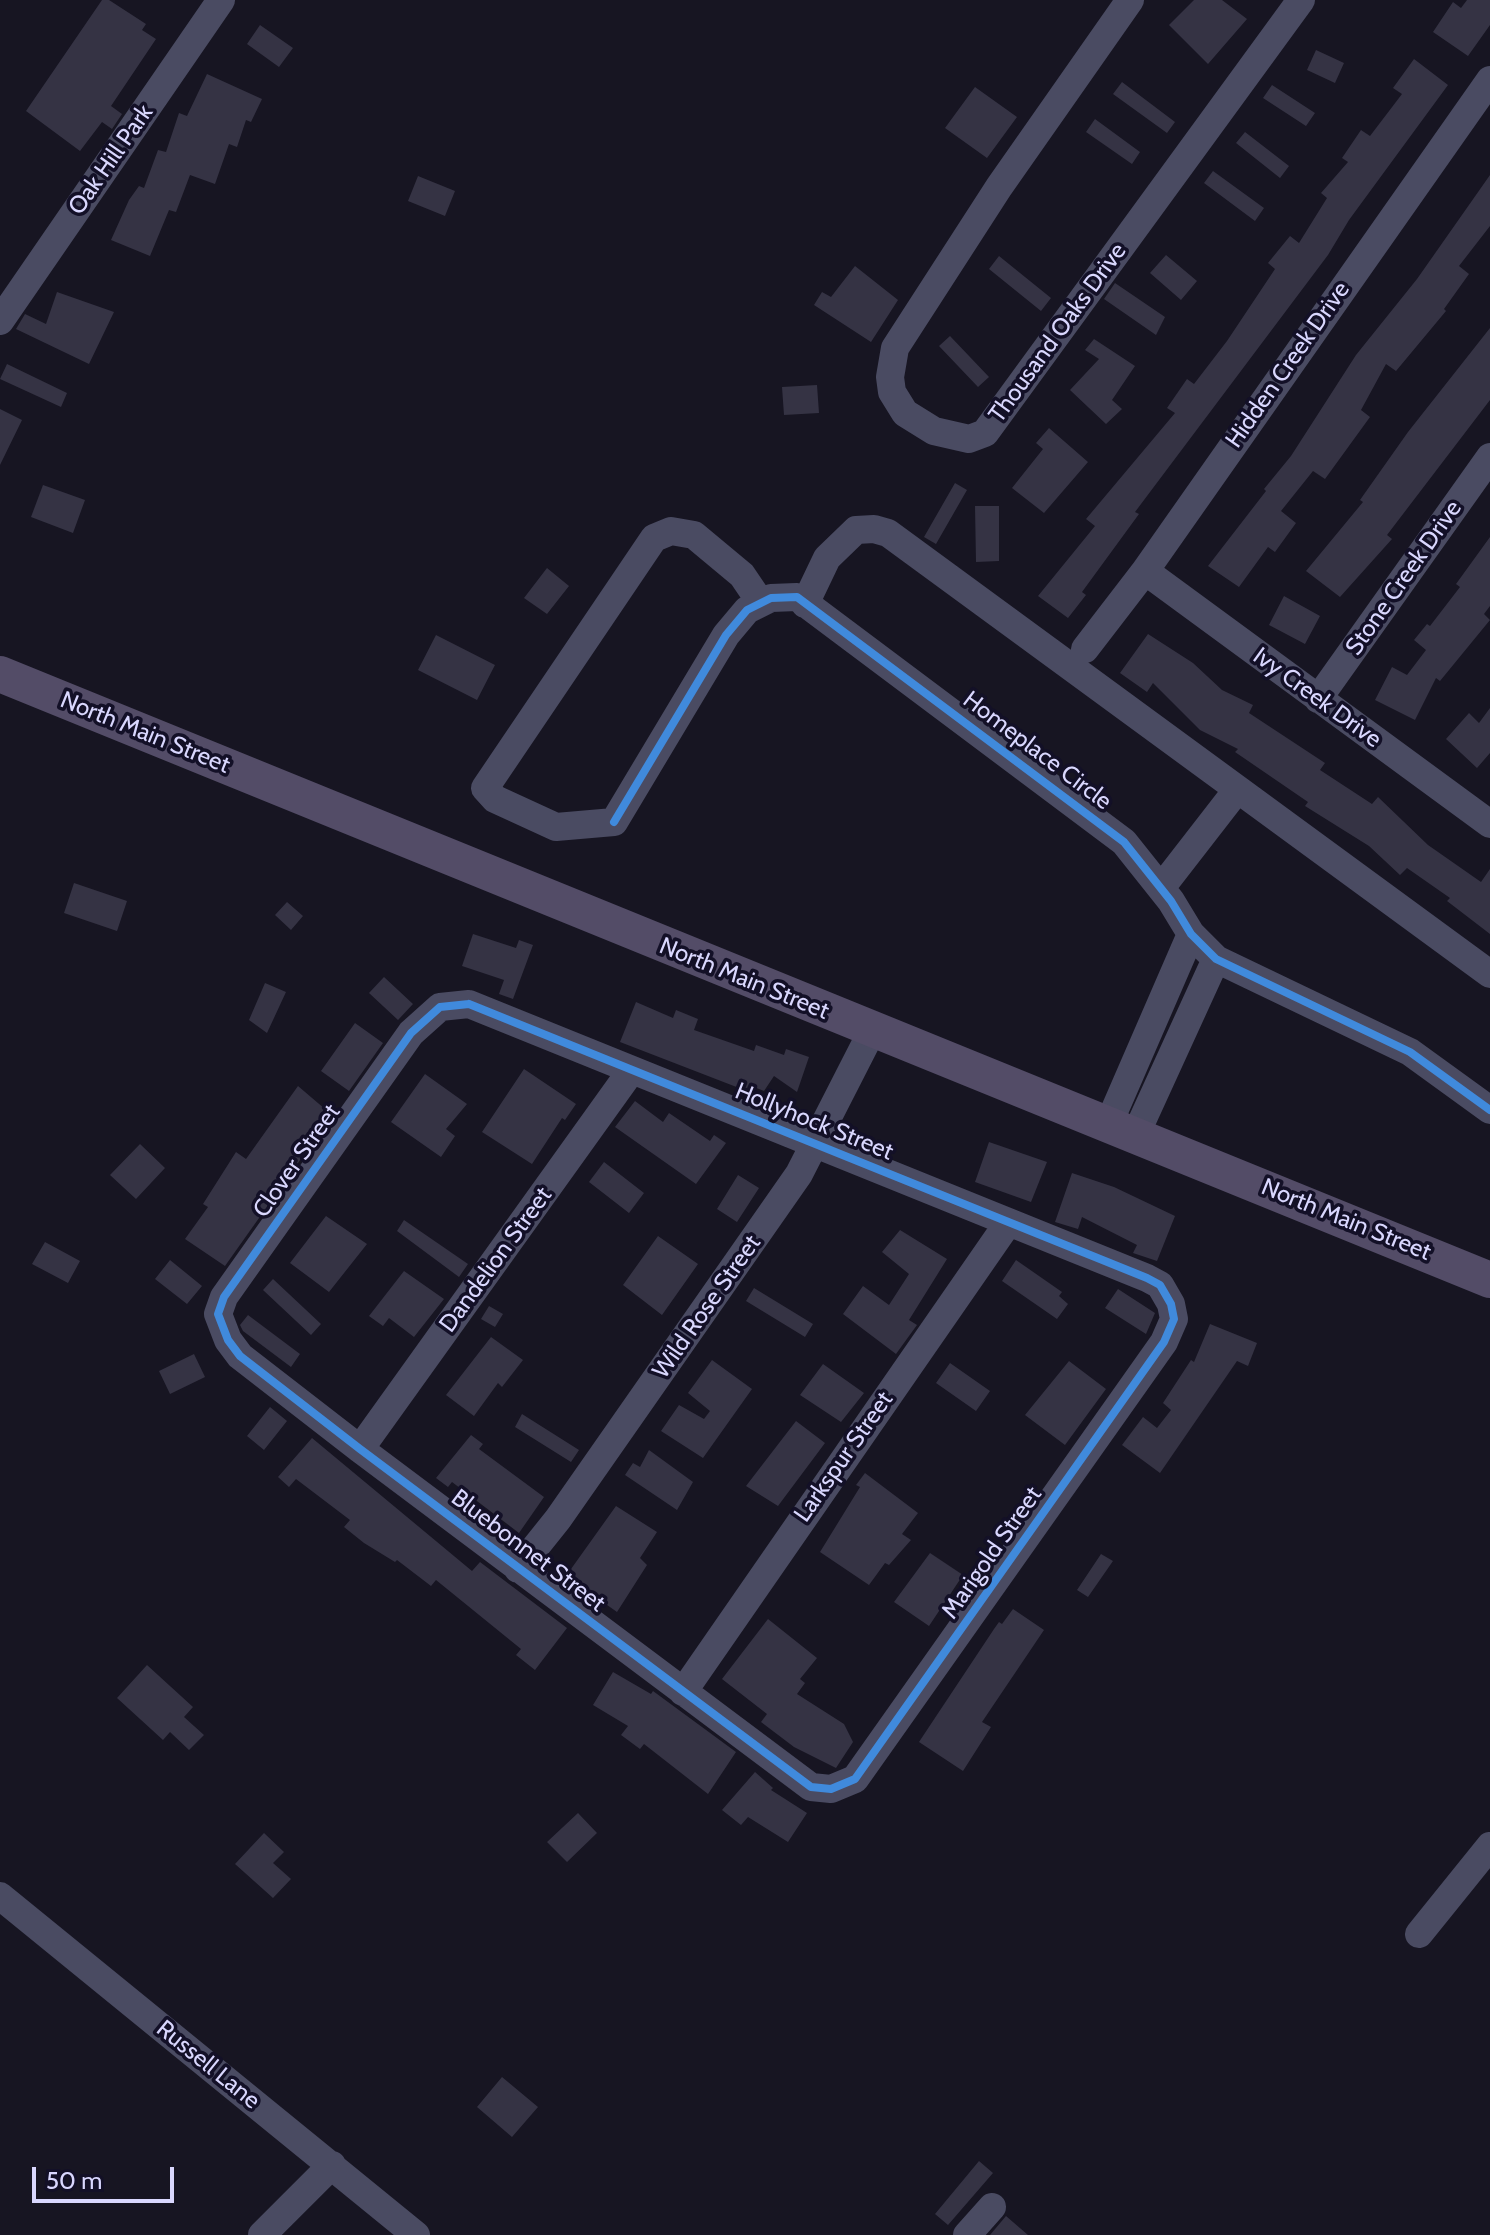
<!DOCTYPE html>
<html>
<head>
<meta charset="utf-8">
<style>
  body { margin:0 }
  #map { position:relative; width:1490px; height:2235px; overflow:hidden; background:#171522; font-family:Cabin,sans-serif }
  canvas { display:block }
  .scale { position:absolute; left:32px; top:2167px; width:142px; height:36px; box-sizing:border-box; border:4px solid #d9d7fe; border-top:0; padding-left:10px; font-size:24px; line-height:28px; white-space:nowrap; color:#d9d7fe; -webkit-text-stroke:6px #131027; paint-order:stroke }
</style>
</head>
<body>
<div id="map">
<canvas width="1490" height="2235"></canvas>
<div class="scale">50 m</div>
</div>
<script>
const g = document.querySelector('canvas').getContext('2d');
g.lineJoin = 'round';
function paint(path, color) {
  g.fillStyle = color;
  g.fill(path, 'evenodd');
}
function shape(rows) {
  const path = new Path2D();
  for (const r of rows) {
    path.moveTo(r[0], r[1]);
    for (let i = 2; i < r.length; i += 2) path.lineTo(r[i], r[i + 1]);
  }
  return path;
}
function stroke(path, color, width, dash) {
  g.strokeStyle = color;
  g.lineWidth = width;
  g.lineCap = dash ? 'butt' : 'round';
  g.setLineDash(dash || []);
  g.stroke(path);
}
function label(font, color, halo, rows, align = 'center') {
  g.font = font + ' Cabin,sans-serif';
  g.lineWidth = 7;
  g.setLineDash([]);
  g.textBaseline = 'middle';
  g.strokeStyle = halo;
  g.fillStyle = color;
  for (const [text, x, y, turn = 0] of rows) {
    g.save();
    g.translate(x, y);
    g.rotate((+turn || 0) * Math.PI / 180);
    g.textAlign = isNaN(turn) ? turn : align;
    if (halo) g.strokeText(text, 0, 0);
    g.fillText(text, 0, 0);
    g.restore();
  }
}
const building = shape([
  [102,0,109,0,146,24,142,30,156,39,111,106,122,114,112,129,102,122,80,151,26,111],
  [1194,0,1222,0,1247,19,1208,64,1169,25],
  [1467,0,1490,0,1490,25,1468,56,1433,32,1453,2,1461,8],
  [260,25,293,48,279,67,247,44],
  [1316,50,1344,63,1335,83,1307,70],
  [1414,59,1448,85,1349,220,1328,255,1135,512,1139,514,1082,592,1086,595,1068,618,1038,596,1095,526,1086,519,1175,413,1167,408,1187,379,1194,384,1227,341,1275,269,1268,263,1290,236,1299,243,1327,198,1321,193,1348,162,1342,158,1361,130,1370,136,1402,94,1393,88],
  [207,74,262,99,251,122,246,120,237,147,229,144,215,184,190,175,176,212,169,210,150,256,111,240,129,200,139,186,144,188,158,150,166,152,179,113,187,116],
  [1122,82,1175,122,1167,133,1113,94],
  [1272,85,1315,113,1306,126,1263,98],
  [975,87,1017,117,987,158,945,128],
  [1095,119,1140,152,1132,164,1086,132],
  [1245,132,1289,166,1280,178,1236,143],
  [1213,171,1264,208,1255,221,1204,183],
  [1490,175,1490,226,1459,266,1469,274,1444,309,1446,311,1396,371,1386,364,1361,410,1370,417,1325,479,1313,471,1281,511,1296,523,1275,552,1268,547,1239,587,1208,566,1266,491,1264,489,1291,456,1356,355,1417,279],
  [418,176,455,191,445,216,408,201],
  [1166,255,1197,281,1181,300,1150,273],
  [999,256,1051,298,1041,311,989,269],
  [855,266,898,300,871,342,814,305,822,292,831,297],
  [1115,283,1165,317,1156,335,1104,299],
  [57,292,114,312,89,364,16,329,25,314,46,324],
  [1490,328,1490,400,1387,535,1392,539,1340,597,1306,571,1363,502,1360,500,1408,432],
  [950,336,989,377,978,387,939,346],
  [1094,339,1135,366,1112,400,1122,409,1106,424,1070,390,1099,359,1085,350],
  [7,364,67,393,61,407,0,379],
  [817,385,819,413,784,415,782,387],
  [0,409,22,420,0,465],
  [1049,428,1088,462,1044,513,1012,488,1043,449,1036,443],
  [955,483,967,490,936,544,924,537],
  [43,485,85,500,73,533,31,517],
  [975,506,999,506,999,561,976,562],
  [1490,537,1490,606,1484,614,1490,620,1440,681,1436,678,1415,720,1375,700,1392,667,1407,675,1426,650,1414,640,1427,624,1430,626,1460,587,1456,584],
  [547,568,569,586,547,614,524,598],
  [1284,596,1320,616,1305,644,1269,625],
  [1148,634,1193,663,1222,690,1253,705,1249,713,1325,763,1320,770,1372,804,1378,797,1428,845,1481,882,1490,869,1490,934,1447,901,1450,898,1407,868,1400,875,1369,846,1305,806,1308,802,1235,752,1238,749,1200,730,1153,683,1147,692,1120,673],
  [436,635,495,665,477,700,418,670],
  [1490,708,1490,753,1477,768,1446,739,1469,713,1479,723],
  [74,883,127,901,117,931,64,913],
  [287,902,303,916,291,930,275,915],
  [473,934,516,948,519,940,533,945,513,999,499,994,504,980,462,966],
  [384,977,413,1004,398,1020,369,993],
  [265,983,286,992,267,1033,249,1020],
  [636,1002,673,1018,676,1010,698,1019,694,1030,754,1051,756,1045,784,1055,786,1049,809,1057,797,1092,774,1076,764,1091,754,1087,752,1093,620,1042],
  [355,1023,383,1043,349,1091,321,1071],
  [524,1069,576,1104,565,1120,562,1118,532,1164,482,1132],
  [425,1074,467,1104,446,1129,455,1136,441,1157,391,1122],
  [298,1086,332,1115,225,1266,185,1239,208,1207,203,1204,236,1152,246,1159],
  [635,1101,663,1122,669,1113,710,1141,714,1135,726,1143,696,1184,615,1127],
  [989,1142,1047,1162,1031,1202,975,1182],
  [140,1144,165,1168,136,1199,110,1175],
  [604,1162,644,1193,629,1213,589,1182],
  [1072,1173,1114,1187,1175,1216,1157,1261,1133,1253,1137,1245,1082,1217,1078,1229,1055,1222],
  [738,1175,759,1188,737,1222,717,1209],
  [326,1216,367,1244,329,1292,290,1263],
  [404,1220,468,1264,459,1277,397,1231],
  [900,1230,947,1259,909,1320,917,1325,896,1354,843,1314,863,1286,889,1305,909,1274,882,1252],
  [658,1236,698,1264,662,1315,623,1285],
  [45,1242,80,1261,68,1283,32,1264],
  [170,1260,202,1286,187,1304,155,1279],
  [1016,1260,1062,1292,1059,1296,1068,1304,1057,1319,1002,1281],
  [404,1271,444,1299,414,1337,389,1318,383,1326,369,1316],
  [273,1279,321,1324,311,1335,263,1290],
  [754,1288,813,1324,805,1337,746,1301],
  [1118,1289,1155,1313,1146,1334,1105,1308],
  [489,1306,503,1314,495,1327,481,1319],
  [248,1315,300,1354,291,1367,243,1331,240,1325],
  [1210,1324,1257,1343,1248,1366,1237,1361,1160,1473,1122,1445,1143,1417,1157,1428,1171,1410,1163,1403,1191,1360,1194,1362],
  [491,1337,523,1360,502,1387,498,1383,474,1416,446,1395],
  [194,1354,205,1377,170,1394,159,1371],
  [712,1360,752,1389,703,1458,661,1431,679,1405,704,1419,710,1411,688,1393],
  [1069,1361,1106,1389,1065,1445,1025,1415],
  [950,1363,990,1391,976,1411,936,1383],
  [823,1364,864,1393,841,1422,800,1395],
  [270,1407,287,1421,264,1450,247,1436],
  [522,1414,579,1450,571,1462,515,1427],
  [796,1421,825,1443,778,1506,746,1486],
  [471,1435,483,1444,479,1449,544,1497,519,1533,452,1482,448,1487,436,1478],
  [312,1438,472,1571,480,1562,567,1628,535,1670,516,1655,521,1649,436,1580,431,1586,397,1560,395,1562,364,1543,344,1527,350,1520,296,1479,289,1487,278,1477],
  [649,1450,693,1482,677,1510,625,1475,633,1463,640,1467],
  [865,1473,918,1513,902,1534,911,1540,889,1565,885,1563,869,1585,820,1552,860,1487,856,1485],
  [616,1506,657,1532,640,1558,647,1565,617,1612,566,1576],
  [930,1553,963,1575,929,1626,894,1602],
  [1101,1554,1113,1561,1088,1597,1077,1590],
  [1013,1609,1044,1630,982,1722,991,1727,963,1771,919,1742,994,1629,999,1622,1002,1624],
  [768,1619,817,1658,800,1679,805,1683,797,1694,844,1724,853,1742,836,1768,794,1747,761,1722,767,1714,722,1679],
  [147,1665,193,1707,184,1717,204,1735,189,1750,170,1732,163,1740,117,1698],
  [613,1672,651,1694,653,1691,736,1752,708,1794,644,1744,640,1749,621,1735,628,1726,593,1705],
  [755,1772,773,1788,771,1790,807,1813,788,1842,748,1817,741,1825,722,1810],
  [578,1813,597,1833,567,1862,547,1842],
  [264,1833,284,1852,273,1863,291,1879,273,1898,235,1864],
  [502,2077,538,2107,512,2137,477,2107],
  [979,2161,993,2173,948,2225,935,2214],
  [1006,2216,1028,2235,990,2235]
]);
const minor = shape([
  [1130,0,999,187,895,348,890,377,892,392,905,413,934,431,969,439,985,433,1301,0],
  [0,321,221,0],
  [1145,571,1490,824],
  [761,603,742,575,694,535,671,531,654,538,485,788,495,799,556,827,614,822,726,635,747,610,771,598,797,597,1124,842,1171,901,1191,934,1216,959,1410,1052,1490,1110],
  [805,604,827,558,856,530,874,529,888,533,1490,974],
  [1085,649,1145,571,1490,80],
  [1318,699,1490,457],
  [1161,888,1237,790],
  [469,1004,1147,1278,1160,1285,1171,1304,1174,1319,1164,1342,855,1779,831,1789,811,1787,360,1449,240,1356,228,1340,218,1314,224,1297,411,1033,440,1007,469,1004],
  [1109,1123,1191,934],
  [1136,1134,1216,959],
  [360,1449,631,1071],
  [518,1569,558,1519,799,1174,872,1031],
  [683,1692,1008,1223],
  [0,1896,416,2235],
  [1419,1934,1490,1846],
  [262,2235,332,2165],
  [967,2235,992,2207]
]);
const major = shape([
  [0,674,1490,1280]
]);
const cycleway = shape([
  [614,822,726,635,747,610,771,598,797,597,1124,842,1171,901,1191,934,1216,959,1410,1052,1490,1110],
  [469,1004,1147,1278,1160,1285,1171,1304,1174,1319,1164,1342,855,1779,831,1789,811,1787,360,1449,240,1356,228,1340,218,1314,224,1297,411,1033,440,1007,469,1004]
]);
const streetNames = [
  ["Oak Hill Park",111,160,-55],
  ["Thousand Oaks Drive",1058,333,-54],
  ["Hidden Creek Drive",1288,365,-55],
  ["Stone Creek Drive",1404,578,-55],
  ["Ivy Creek Drive",1317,698,36],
  ["North Main Street",145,733,22],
  ["Homeplace Circle",1037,751,37],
  ["North Main Street",744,979,22],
  ["Hollyhock Street",814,1122,22],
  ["Clover Street",297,1161,-55],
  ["North Main Street",1346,1220,22],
  ["Dandelion Street",496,1260,-54],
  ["Wild Rose Street",707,1307,-55],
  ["Larkspur Street",844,1457,-55],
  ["Bluebonnet Street",528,1551,37],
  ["Marigold Street",992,1553,-55],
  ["Russell Lane",208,2065,39]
];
paint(building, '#353344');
stroke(minor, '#4a4b62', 28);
stroke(major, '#534c67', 36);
stroke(cycleway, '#408adc', 8);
label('24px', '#d9d7fe', '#131027', streetNames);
</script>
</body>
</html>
